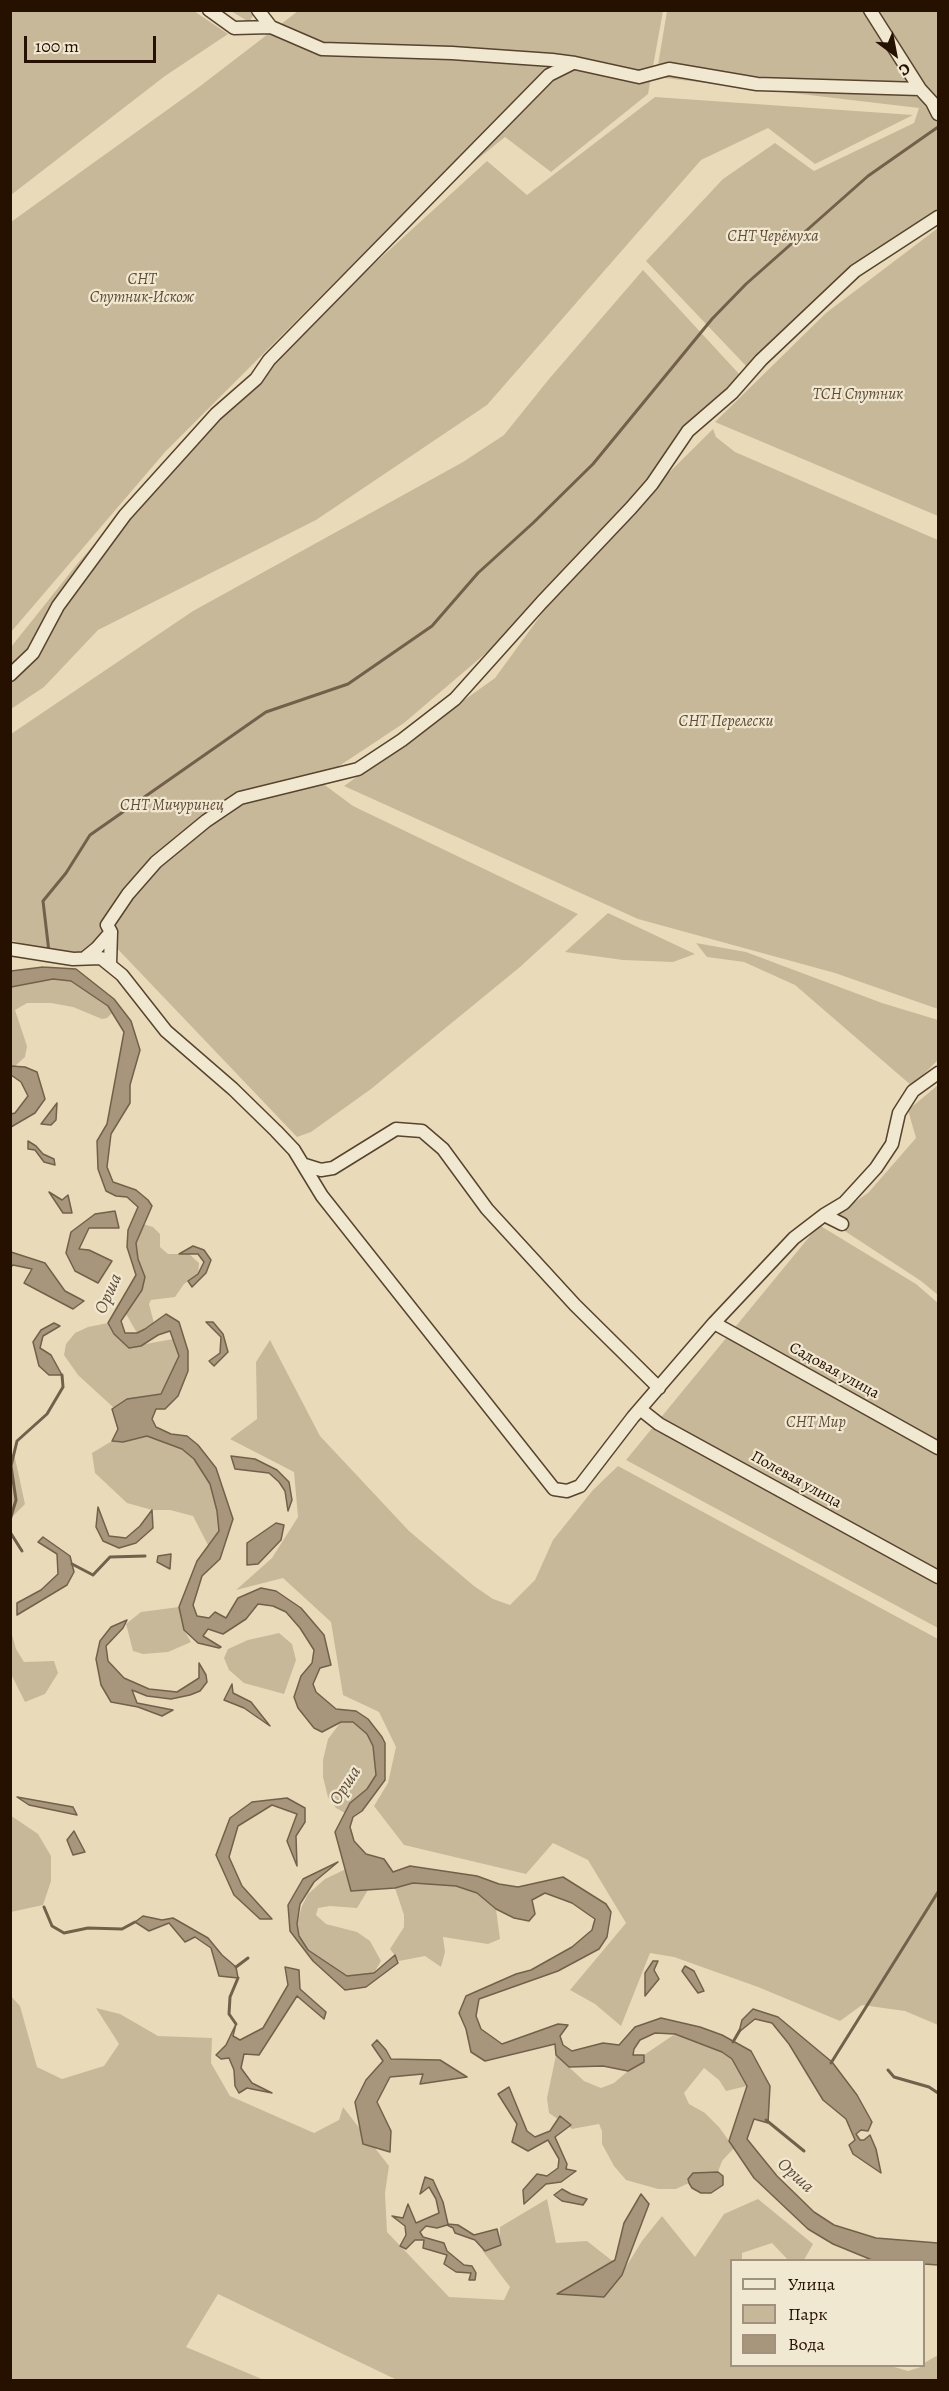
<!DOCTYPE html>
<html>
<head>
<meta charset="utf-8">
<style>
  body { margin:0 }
  #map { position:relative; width:949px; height:2391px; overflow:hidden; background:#e9dbba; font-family:Alegreya,serif }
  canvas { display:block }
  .frame { position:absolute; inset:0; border:12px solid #261000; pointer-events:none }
  .legend { position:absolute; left:730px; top:2259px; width:195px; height:108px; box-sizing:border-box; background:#f1e8d2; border:2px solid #a0927e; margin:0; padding:8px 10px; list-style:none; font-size:18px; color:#261000 }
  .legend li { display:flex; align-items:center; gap:12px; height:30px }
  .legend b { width:30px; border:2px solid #a0927e }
  .north { position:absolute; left:865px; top:24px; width:60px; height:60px; -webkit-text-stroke:4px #f1e8d2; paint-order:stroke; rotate:148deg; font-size:16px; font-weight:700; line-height:24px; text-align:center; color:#261000 }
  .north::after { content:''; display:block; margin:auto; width:21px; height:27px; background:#261000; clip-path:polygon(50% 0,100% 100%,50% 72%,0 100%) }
  .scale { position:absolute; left:24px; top:36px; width:132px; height:27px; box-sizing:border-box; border:3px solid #261000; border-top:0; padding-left:8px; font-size:18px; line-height:21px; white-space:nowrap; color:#261000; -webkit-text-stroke:4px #f1e8d2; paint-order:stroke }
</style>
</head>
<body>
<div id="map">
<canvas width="949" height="2391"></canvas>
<div class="frame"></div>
<ul class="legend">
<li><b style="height:8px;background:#f1e8d2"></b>Улица</li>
<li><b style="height:16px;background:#c8b89a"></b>Парк</li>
<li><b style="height:16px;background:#a7967b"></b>Вода</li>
</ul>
<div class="north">С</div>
<div class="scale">100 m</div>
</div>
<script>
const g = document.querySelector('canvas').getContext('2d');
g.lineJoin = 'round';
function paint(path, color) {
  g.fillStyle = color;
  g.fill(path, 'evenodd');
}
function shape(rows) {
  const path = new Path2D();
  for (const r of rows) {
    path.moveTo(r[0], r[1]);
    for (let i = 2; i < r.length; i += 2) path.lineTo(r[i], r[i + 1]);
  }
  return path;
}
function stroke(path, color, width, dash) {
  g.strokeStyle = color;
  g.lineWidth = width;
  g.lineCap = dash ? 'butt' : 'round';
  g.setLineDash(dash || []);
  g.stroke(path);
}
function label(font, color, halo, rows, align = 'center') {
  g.font = font + ' Alegreya,serif';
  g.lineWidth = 4.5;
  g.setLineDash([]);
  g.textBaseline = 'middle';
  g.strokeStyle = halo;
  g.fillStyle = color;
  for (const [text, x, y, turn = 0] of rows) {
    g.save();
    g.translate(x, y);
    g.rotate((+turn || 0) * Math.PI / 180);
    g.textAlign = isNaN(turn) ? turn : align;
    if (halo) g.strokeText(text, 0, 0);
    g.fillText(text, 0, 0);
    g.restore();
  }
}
const green = shape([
  [11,10,194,11,228,34,165,76,11,195],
  [231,11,256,11,249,22],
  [298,11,663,11,648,94,551,172,505,137,375,242,165,452,11,632,11,222,199,87],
  [667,11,938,11,938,211,863,257,747,367,646,261,723,179,775,143,814,171,914,123,919,108,656,77],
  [655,97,913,115,815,164,768,128,701,160,487,405,316,520,98,630,44,687,11,709,11,647,78,563,204,419,487,161,527,195],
  [938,228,938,516,715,422,826,313],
  [643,270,741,376,684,429,631,504,506,636,404,723,318,780,353,806,578,914,520,967,371,1089,311,1132,297,1137,111,942,74,961,11,940,11,734,193,611,463,462,504,435,549,379],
  [713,429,716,437,735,452,938,540,938,1009,835,973,638,919,344,786,495,678,581,560],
  [608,913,695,954,673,962,623,960,565,952],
  [696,943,746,952,882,1003,938,1020,938,1060,912,1086,795,985,744,962,707,957],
  [53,979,71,981,108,1006,112,1013,107,1018,102,1019,73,1007,51,1003,27,1003,15,1010,27,1046,25,1057,15,1066,11,1066,11,987],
  [938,1085,938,1295,921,1281,828,1220,868,1193,916,1138,908,1110],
  [143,1224,153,1227,160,1234,160,1247,168,1254,189,1254,199,1263,198,1274,184,1284,175,1297,151,1300,149,1304,154,1323,137,1333,126,1314,142,1290,145,1277,138,1259,136,1243],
  [819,1225,916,1284,938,1303,938,1628,626,1460],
  [108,1323,114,1334,129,1347,173,1339,179,1357,161,1394,127,1399,114,1408,78,1375,64,1355,66,1344,75,1333,88,1327],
  [270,1340,320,1436,409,1531,474,1586,493,1599,510,1605,535,1580,553,1540,593,1490,618,1466,938,1639,938,2025,905,2011,862,2005,840,2021,758,1987,674,1957,650,1953,621,2026,595,2004,570,1990,626,1923,588,1860,553,1843,526,1874,404,1845,374,1806,388,1783,396,1747,379,1712,343,1695,331,1622,283,1578,236,1590,272,1558,298,1517,294,1472,230,1439,257,1419,256,1362],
  [147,1435,182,1449,194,1458,210,1484,217,1511,219,1531,208,1545,193,1516,170,1510,152,1510,127,1503,95,1473,92,1453,112,1441,123,1442],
  [11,1454,15,1458,25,1504,11,1518],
  [179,1607,184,1630,191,1642,168,1652,143,1654,133,1651,126,1624,141,1612],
  [11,1631,16,1649,24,1662,54,1661,58,1673,45,1694,25,1702,11,1674],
  [279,1633,292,1644,296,1660,284,1694,244,1683,229,1670,224,1658,228,1649,248,1640],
  [341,1722,353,1722,367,1734,373,1746,376,1775,367,1789,350,1803,345,1813,336,1808,328,1797,323,1777,323,1760,328,1739],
  [10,1815,38,1834,51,1856,51,1881,43,1905,11,1912],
  [346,1869,351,1890,368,1890,357,1908,330,1906,318,1908,316,1915,326,1924,357,1932,370,1941,381,1961,374,1973,347,1976,308,1950,299,1936,297,1924,302,1906,308,1894,325,1879],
  [413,1883,456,1886,477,1893,496,1909,500,1939,488,1944,443,1937,445,1952,441,1967,425,1956,399,1961,390,1949,404,1927,404,1915,395,1888],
  [10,1995,20,2006,37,2067,62,2079,104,2066,119,2044,96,2008,120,2014,158,2036,212,2038,211,2063,230,2096,314,2133,339,2120,343,2107,389,2166,385,2193,387,2232,449,2297,504,2300,510,2287,482,2250,500,2246,500,2227,547,2199,556,2243,587,2241,624,2270,642,2241,662,2216,695,2257,724,2214,758,2199,813,2244,804,2260,788,2260,772,2243,742,2253,742,2260,732,2260,732,2366,891,2366,908,2371,924,2366,924,2363,938,2355,938,2380,397,2380,218,2294,186,2347,264,2380,11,2380],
  [675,2034,722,2052,732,2059,747,2086,726,2091,719,2080,704,2068,684,2093,689,2104,705,2113,719,2127,734,2148,722,2161,718,2172,703,2172,688,2179,689,2183,676,2189,658,2189,626,2180,614,2166,602,2144,602,2131,599,2124,572,2129,549,2113,547,2098,556,2055,584,2081,601,2088,614,2083,628,2071,644,2062,644,2055]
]);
const water = shape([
  [43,967,76,969,114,999,131,1021,140,1050,130,1085,130,1103,111,1134,107,1167,113,1182,136,1190,148,1200,152,1206,136,1243,138,1259,145,1277,142,1290,121,1321,125,1333,137,1333,145,1329,166,1314,179,1322,188,1351,188,1371,178,1396,165,1409,156,1409,152,1419,156,1427,171,1434,187,1436,198,1445,216,1468,233,1519,220,1559,202,1576,193,1605,197,1616,209,1618,215,1612,226,1618,238,1598,261,1588,276,1591,301,1608,324,1635,331,1665,320,1668,313,1684,316,1692,336,1709,356,1711,368,1719,382,1737,385,1743,385,1780,362,1811,353,1817,350,1827,354,1841,366,1854,384,1859,393,1872,410,1866,477,1876,499,1884,518,1887,563,1877,606,1904,611,1912,607,1937,599,1949,558,1971,479,1999,476,2016,481,2029,502,2044,558,2024,568,2025,560,2036,563,2045,572,2051,603,2043,619,2045,635,2027,661,2018,700,2027,722,2035,751,2051,770,2086,768,2123,754,2119,747,2139,777,2176,814,2212,834,2225,876,2238,938,2243,938,2265,924,2264,924,2260,872,2260,833,2244,808,2229,754,2178,729,2141,747,2086,732,2059,722,2052,675,2034,655,2033,640,2040,634,2049,633,2055,644,2055,644,2062,628,2071,603,2066,569,2067,556,2055,555,2044,485,2061,471,2052,466,2029,459,2013,466,1996,516,1974,531,1970,572,1947,592,1930,595,1919,572,1903,545,1893,532,1900,535,1914,529,1921,514,1918,496,1909,477,1893,456,1886,413,1883,395,1888,351,1891,335,1832,350,1803,367,1789,376,1775,373,1746,367,1734,353,1722,341,1722,322,1732,314,1728,298,1708,294,1697,301,1676,312,1663,314,1650,300,1628,286,1612,273,1606,258,1604,246,1619,223,1634,208,1629,203,1636,221,1647,219,1648,198,1643,184,1630,179,1607,197,1561,219,1531,217,1511,210,1484,194,1459,182,1449,147,1436,123,1442,112,1441,118,1429,112,1409,127,1399,161,1394,179,1356,170,1331,158,1335,141,1346,129,1348,114,1334,108,1323,136,1275,127,1247,128,1230,138,1207,127,1197,116,1196,106,1191,98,1169,97,1141,107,1124,124,1032,108,1006,71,981,53,979,11,987,11,971,43,967],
  [11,1066,25,1067,37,1072,45,1099,35,1113,11,1127,11,1114,15,1113,28,1096,21,1082,11,1075,11,1066],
  [57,1103,56,1120,51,1125,41,1124,57,1103],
  [28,1141,36,1146,43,1154,54,1159,55,1165,44,1162,35,1150,28,1149,28,1141],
  [49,1192,62,1200,68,1195,72,1213,63,1213,49,1192],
  [115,1211,119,1228,89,1228,79,1249,89,1250,112,1261,98,1283,75,1271,66,1253,71,1232,95,1214,115,1211],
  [193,1246,204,1250,211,1260,206,1273,192,1287,188,1281,198,1274,204,1262,198,1254,179,1254,193,1246],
  [11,1252,45,1263,65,1291,84,1301,73,1309,24,1283,32,1269,13,1265,11,1267,11,1252],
  [206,1322,213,1322,223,1334,228,1352,214,1366,209,1361,220,1353,221,1337,206,1322],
  [54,1323,60,1326,43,1336,40,1348,51,1355,62,1375,49,1375,39,1366,33,1342,41,1330,54,1323],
  [231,1456,255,1459,277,1470,289,1482,292,1500,288,1511,285,1491,279,1482,269,1473,235,1469,231,1456],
  [98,1507,109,1536,126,1538,140,1526,152,1510,153,1528,136,1543,119,1548,103,1541,96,1527,98,1507],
  [276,1523,284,1525,281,1540,258,1564,247,1565,247,1543,276,1523],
  [43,1537,70,1556,74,1572,67,1585,17,1615,17,1603,41,1590,58,1574,57,1554,38,1542,43,1537],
  [171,1554,170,1569,157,1562,158,1556,171,1554],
  [127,1620,123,1628,106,1646,108,1661,124,1678,149,1689,177,1692,199,1678,199,1663,206,1675,207,1682,200,1691,190,1695,171,1699,147,1696,132,1690,137,1703,173,1710,162,1716,138,1707,111,1702,101,1685,96,1659,100,1641,111,1627,127,1620],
  [232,1684,233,1693,251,1702,270,1726,244,1708,224,1700,232,1684],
  [17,1797,73,1807,77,1815,29,1805,17,1797],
  [287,1798,305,1808,305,1822,296,1836,297,1866,287,1841,297,1814,272,1805,238,1826,229,1857,242,1886,272,1919,260,1919,234,1895,216,1855,230,1818,252,1802,287,1798],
  [74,1831,85,1852,73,1855,67,1840,74,1831],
  [338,1862,314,1882,300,1904,297,1924,299,1936,308,1950,347,1976,374,1973,395,1955,398,1963,366,1987,345,1990,313,1961,290,1931,288,1905,303,1879,338,1862],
  [143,1916,162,1920,173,1918,208,1938,222,1955,236,1967,238,1978,219,1976,211,1948,195,1937,185,1942,169,1923,149,1931,135,1922,143,1916],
  [653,1961,658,1961,654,1970,659,1979,645,1996,645,1973,653,1961],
  [685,1966,694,1971,704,1991,698,1993,682,1971,685,1966],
  [285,1967,299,1970,300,1989,326,2012,324,2019,297,1996,259,2055,244,2054,241,2068,252,2083,272,2093,247,2088,239,2093,235,2086,234,2070,229,2058,221,2059,216,2055,226,2045,236,2024,233,2036,240,2040,263,2028,288,1985,285,1967],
  [753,2009,778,2017,832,2062,857,2095,872,2122,868,2131,861,2130,856,2134,860,2140,864,2140,870,2135,876,2149,881,2173,853,2154,849,2145,855,2140,846,2119,823,2100,789,2044,772,2023,755,2019,739,2032,742,2020,753,2009],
  [377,2040,386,2050,391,2059,440,2060,467,2077,420,2084,423,2074,390,2077,377,2102,391,2131,390,2152,363,2144,355,2102,366,2080,383,2061,372,2045,377,2040],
  [509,2087,527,2131,535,2137,550,2131,560,2116,571,2125,555,2137,567,2164,566,2169,576,2171,561,2182,546,2184,524,2204,523,2190,537,2174,547,2176,558,2168,559,2159,548,2140,528,2151,512,2142,517,2124,498,2094,509,2087],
  [718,2172,723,2176,723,2185,711,2193,701,2193,692,2188,689,2183,688,2179,693,2173,718,2172],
  [425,2177,433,2180,443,2202,448,2224,458,2225,474,2235,497,2229,501,2245,485,2251,475,2240,455,2233,453,2228,447,2225,437,2228,426,2226,420,2232,423,2237,444,2243,447,2251,464,2265,472,2266,476,2273,475,2280,469,2280,471,2273,456,2272,444,2264,447,2255,423,2248,424,2240,415,2240,406,2249,400,2246,406,2235,405,2226,392,2216,403,2218,408,2204,416,2223,439,2213,436,2199,429,2187,420,2194,425,2177],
  [562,2189,571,2194,587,2199,583,2205,562,2201,554,2195,562,2189],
  [641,2194,649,2204,622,2275,604,2297,557,2294,615,2260,624,2223,641,2194]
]);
const stream = shape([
  [49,952,43,901,66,873,90,835,266,712,348,684,432,626,478,573,533,523,593,464,712,319,746,284,868,176,938,127],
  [10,1520,16,1500,11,1466,17,1441,47,1414,63,1387,62,1375],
  [10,1532,22,1551],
  [72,1564,93,1575,110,1557,145,1556],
  [44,1907,52,1926,64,1933,88,1928,122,1929,135,1922],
  [236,1967,248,1958],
  [236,2024,229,2014,230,1997,238,1978],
  [733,2042,740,2030],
  [831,2063,938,1892],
  [888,2070,894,2077,929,2087,938,2093],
  [766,2120,804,2151]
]);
const minor = shape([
  [209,10,234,28,271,27,322,49,452,53,552,60,575,63,639,77,669,69,757,84,920,89,932,102,938,114],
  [258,10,271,27],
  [870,10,920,89],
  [10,675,33,653,58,606,125,515,216,414,256,379,269,360,549,75,573,63],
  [10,949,73,959,101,958,122,975,166,1031,233,1089,276,1131,294,1150,322,1196,554,1489,567,1491,580,1486,633,1417,714,1323,794,1238,824,1215,844,1203,876,1168,892,1144,899,1113,913,1091,938,1073],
  [86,957,97,948,111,932,107,925,128,894,156,862,206,821,240,798,358,769,402,740,455,699,542,602,631,508,652,484,688,431,732,393,761,360,855,271,938,217],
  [110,964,111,932],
  [305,1165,321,1170,333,1168,396,1129,422,1131,443,1149,487,1209,575,1305,659,1388],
  [824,1215,842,1224],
  [714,1323,938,1448],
  [640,1409,659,1424,938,1577]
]);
const parkNames = [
  ["СНТ Черёмуха",773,237],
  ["СНТ",142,280],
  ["Спутник-Искож",142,298],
  ["ТСН Спутник",858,395],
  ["СНТ Перелески",726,722],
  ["СНТ Мичуринец",172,806],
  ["СНТ Мир",816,1423]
];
const streetNames = [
  ["Садовая улица",834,1371,29],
  ["Полевая улица",796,1480,29]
];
const waterNames = [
  ["Орша",109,1294,-66],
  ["Орша",346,1786,-57],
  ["Орша",795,2176,42]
];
paint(green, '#c8b89a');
paint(water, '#a7967b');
stroke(water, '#73604a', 1.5);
stroke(stream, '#73604a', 3);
stroke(minor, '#57432e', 15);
stroke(minor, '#f1e8d2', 12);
label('italic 16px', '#5f4b36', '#f1e8d2', parkNames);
label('16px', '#261000', '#f1e8d2', streetNames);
label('italic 18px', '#604c37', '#f1e8d2', waterNames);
</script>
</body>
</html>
